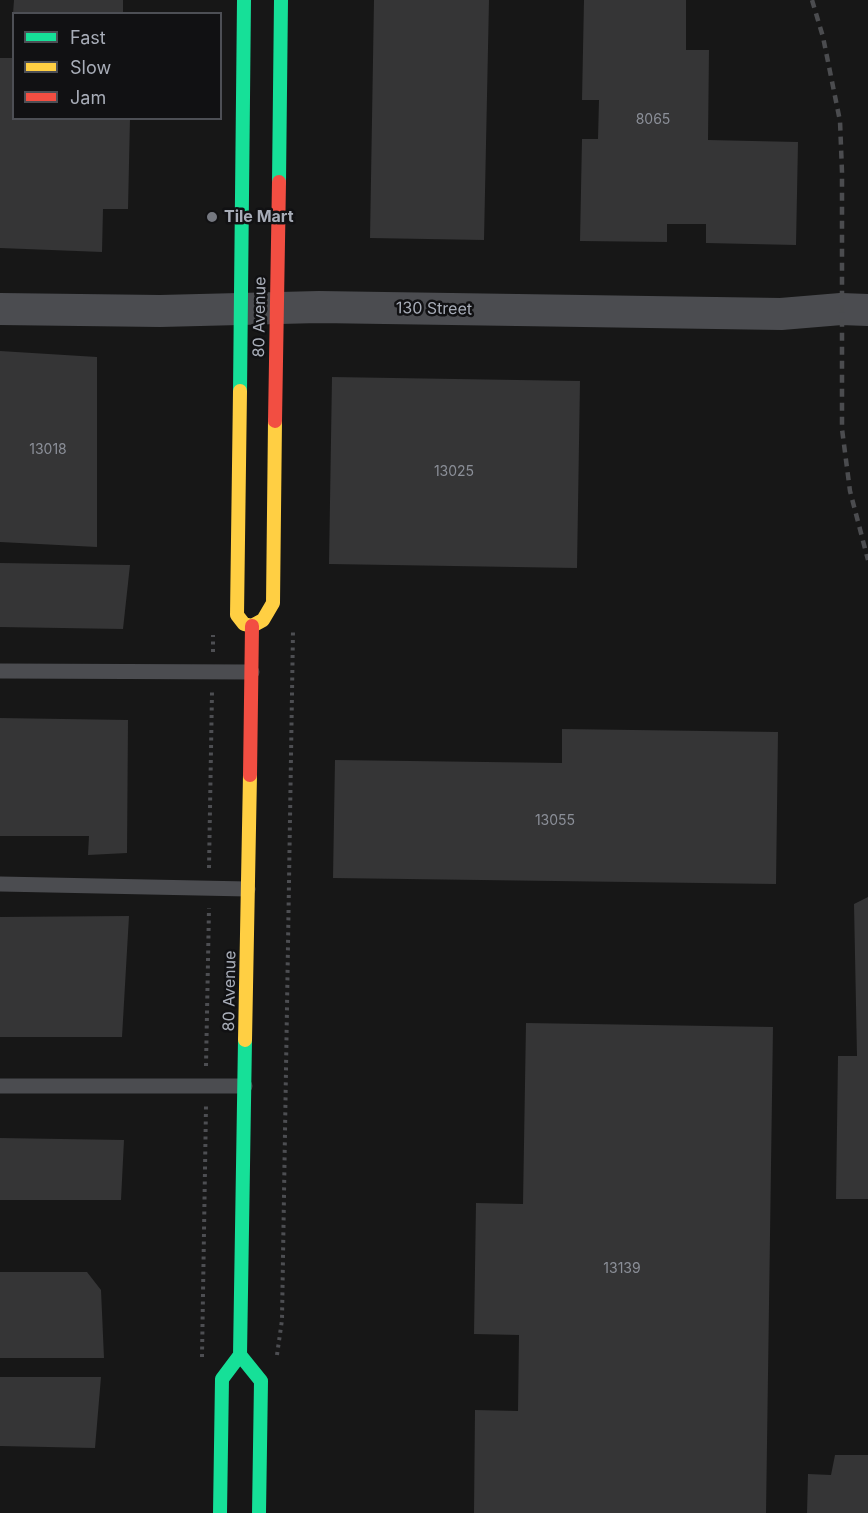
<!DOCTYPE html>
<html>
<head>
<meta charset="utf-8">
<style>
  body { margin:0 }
  #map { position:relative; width:868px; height:1513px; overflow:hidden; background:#171717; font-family:Inter,sans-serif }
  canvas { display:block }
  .legend { position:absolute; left:12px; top:12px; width:210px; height:108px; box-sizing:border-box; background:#111113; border:2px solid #4d4f55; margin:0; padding:8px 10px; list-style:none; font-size:18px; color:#a8adb8 }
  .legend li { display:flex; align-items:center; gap:12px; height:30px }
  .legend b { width:30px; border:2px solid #4d4f55 }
</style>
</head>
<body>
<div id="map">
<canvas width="868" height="1513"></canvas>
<ul class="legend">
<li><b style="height:8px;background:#16e098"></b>Fast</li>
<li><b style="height:8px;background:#ffcf43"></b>Slow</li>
<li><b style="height:8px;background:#f24e42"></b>Jam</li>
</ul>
</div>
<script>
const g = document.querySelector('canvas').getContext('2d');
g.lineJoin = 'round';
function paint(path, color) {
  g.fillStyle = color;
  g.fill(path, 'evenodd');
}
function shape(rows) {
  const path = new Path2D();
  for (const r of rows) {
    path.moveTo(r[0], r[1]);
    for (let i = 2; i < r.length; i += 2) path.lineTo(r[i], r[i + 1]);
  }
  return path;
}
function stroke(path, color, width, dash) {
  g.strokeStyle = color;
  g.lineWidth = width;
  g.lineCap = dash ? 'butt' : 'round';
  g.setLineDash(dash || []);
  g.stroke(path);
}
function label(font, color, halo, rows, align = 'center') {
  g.font = font + ' Inter,sans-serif';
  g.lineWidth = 5;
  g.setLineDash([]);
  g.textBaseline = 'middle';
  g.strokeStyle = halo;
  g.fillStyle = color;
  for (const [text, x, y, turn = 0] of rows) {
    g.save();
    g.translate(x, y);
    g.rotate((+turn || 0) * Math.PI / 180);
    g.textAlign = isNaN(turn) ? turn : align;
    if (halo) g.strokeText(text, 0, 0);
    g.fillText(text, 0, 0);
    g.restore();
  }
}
const building = shape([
  [14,0,123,0,123,14,13,14],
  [374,0,489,0,484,240,370,238],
  [584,0,686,0,686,50,709,50,708,140,798,142,796,245,706,243,706,224,667,224,667,242,580,241,582,139,598,139,599,100,582,100],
  [0,58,14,58,14,118,130,118,128,209,103,209,102,252,0,248],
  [0,351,97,357,97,547,0,542],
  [332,377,580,381,577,568,329,564],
  [0,563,130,565,123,629,0,627],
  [0,718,128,720,127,853,88,855,89,836,0,836],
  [562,729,778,732,776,884,333,878,335,760,562,763],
  [868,897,868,1199,836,1199,838,1056,857,1056,854,904],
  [129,916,122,1037,0,1037,0,917],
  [526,1023,773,1027,766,1513,474,1513,475,1410,518,1411,519,1335,474,1334,476,1203,523,1204],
  [0,1138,124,1140,121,1200,0,1200],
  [0,1272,87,1272,101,1290,104,1358,0,1358],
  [0,1377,101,1377,95,1448,0,1446],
  [835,1455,868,1455,868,1513,807,1513,808,1474,831,1475]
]);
const path = shape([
  [213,652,213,635],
  [209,868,212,692],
  [206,1066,209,908],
  [277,1355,282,1320,293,631],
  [202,1357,206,1106]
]);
const lane = shape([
  [0,671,252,672],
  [0,884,248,889],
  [0,1086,245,1086]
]);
const street = shape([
  [0,309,160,311,319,307,781,314,841,309,868,310]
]);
const fast = shape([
  [279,182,281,0],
  [240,391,244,0],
  [240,1355,261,1381,259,1513],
  [220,1513,222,1379,240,1355,245,1040]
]);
const slow = shape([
  [240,391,237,615,244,624,252,626,263,620,273,603,275,421],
  [245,1040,250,775]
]);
const jam = shape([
  [275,421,279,182],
  [250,775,252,626]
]);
const rail = shape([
  [812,0,823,37,840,121,842,172,842,429,850,491,868,560]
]);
const markers = [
  [212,217,6,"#757880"]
];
const numberNames = [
  ["8065",653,120],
  ["13018",48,450],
  ["13025",454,472],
  ["13055",555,821],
  ["13139",622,1269]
];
const poiNames = [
  ["Tile Mart",224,217]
];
const streetNames = [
  ["130 Street",434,309,1],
  ["80 Avenue",260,317,-89],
  ["80 Avenue",230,991,-89]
];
paint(building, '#353536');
stroke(path, '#4d4e52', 4, [3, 4.5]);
stroke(lane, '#4b4c50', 15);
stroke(street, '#4b4c50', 32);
stroke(fast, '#16e098', 14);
stroke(slow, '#ffcf43', 14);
stroke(jam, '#f24e42', 14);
stroke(rail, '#4b4c4f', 4.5, [8, 6]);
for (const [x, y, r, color] of markers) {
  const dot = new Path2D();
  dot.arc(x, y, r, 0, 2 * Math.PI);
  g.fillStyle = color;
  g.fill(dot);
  stroke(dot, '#111113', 2);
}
label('14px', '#8b8f98', null, numberNames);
label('bold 16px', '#a8adb8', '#111113', poiNames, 'left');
label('16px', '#a8adb8', '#111113', streetNames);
</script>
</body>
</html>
